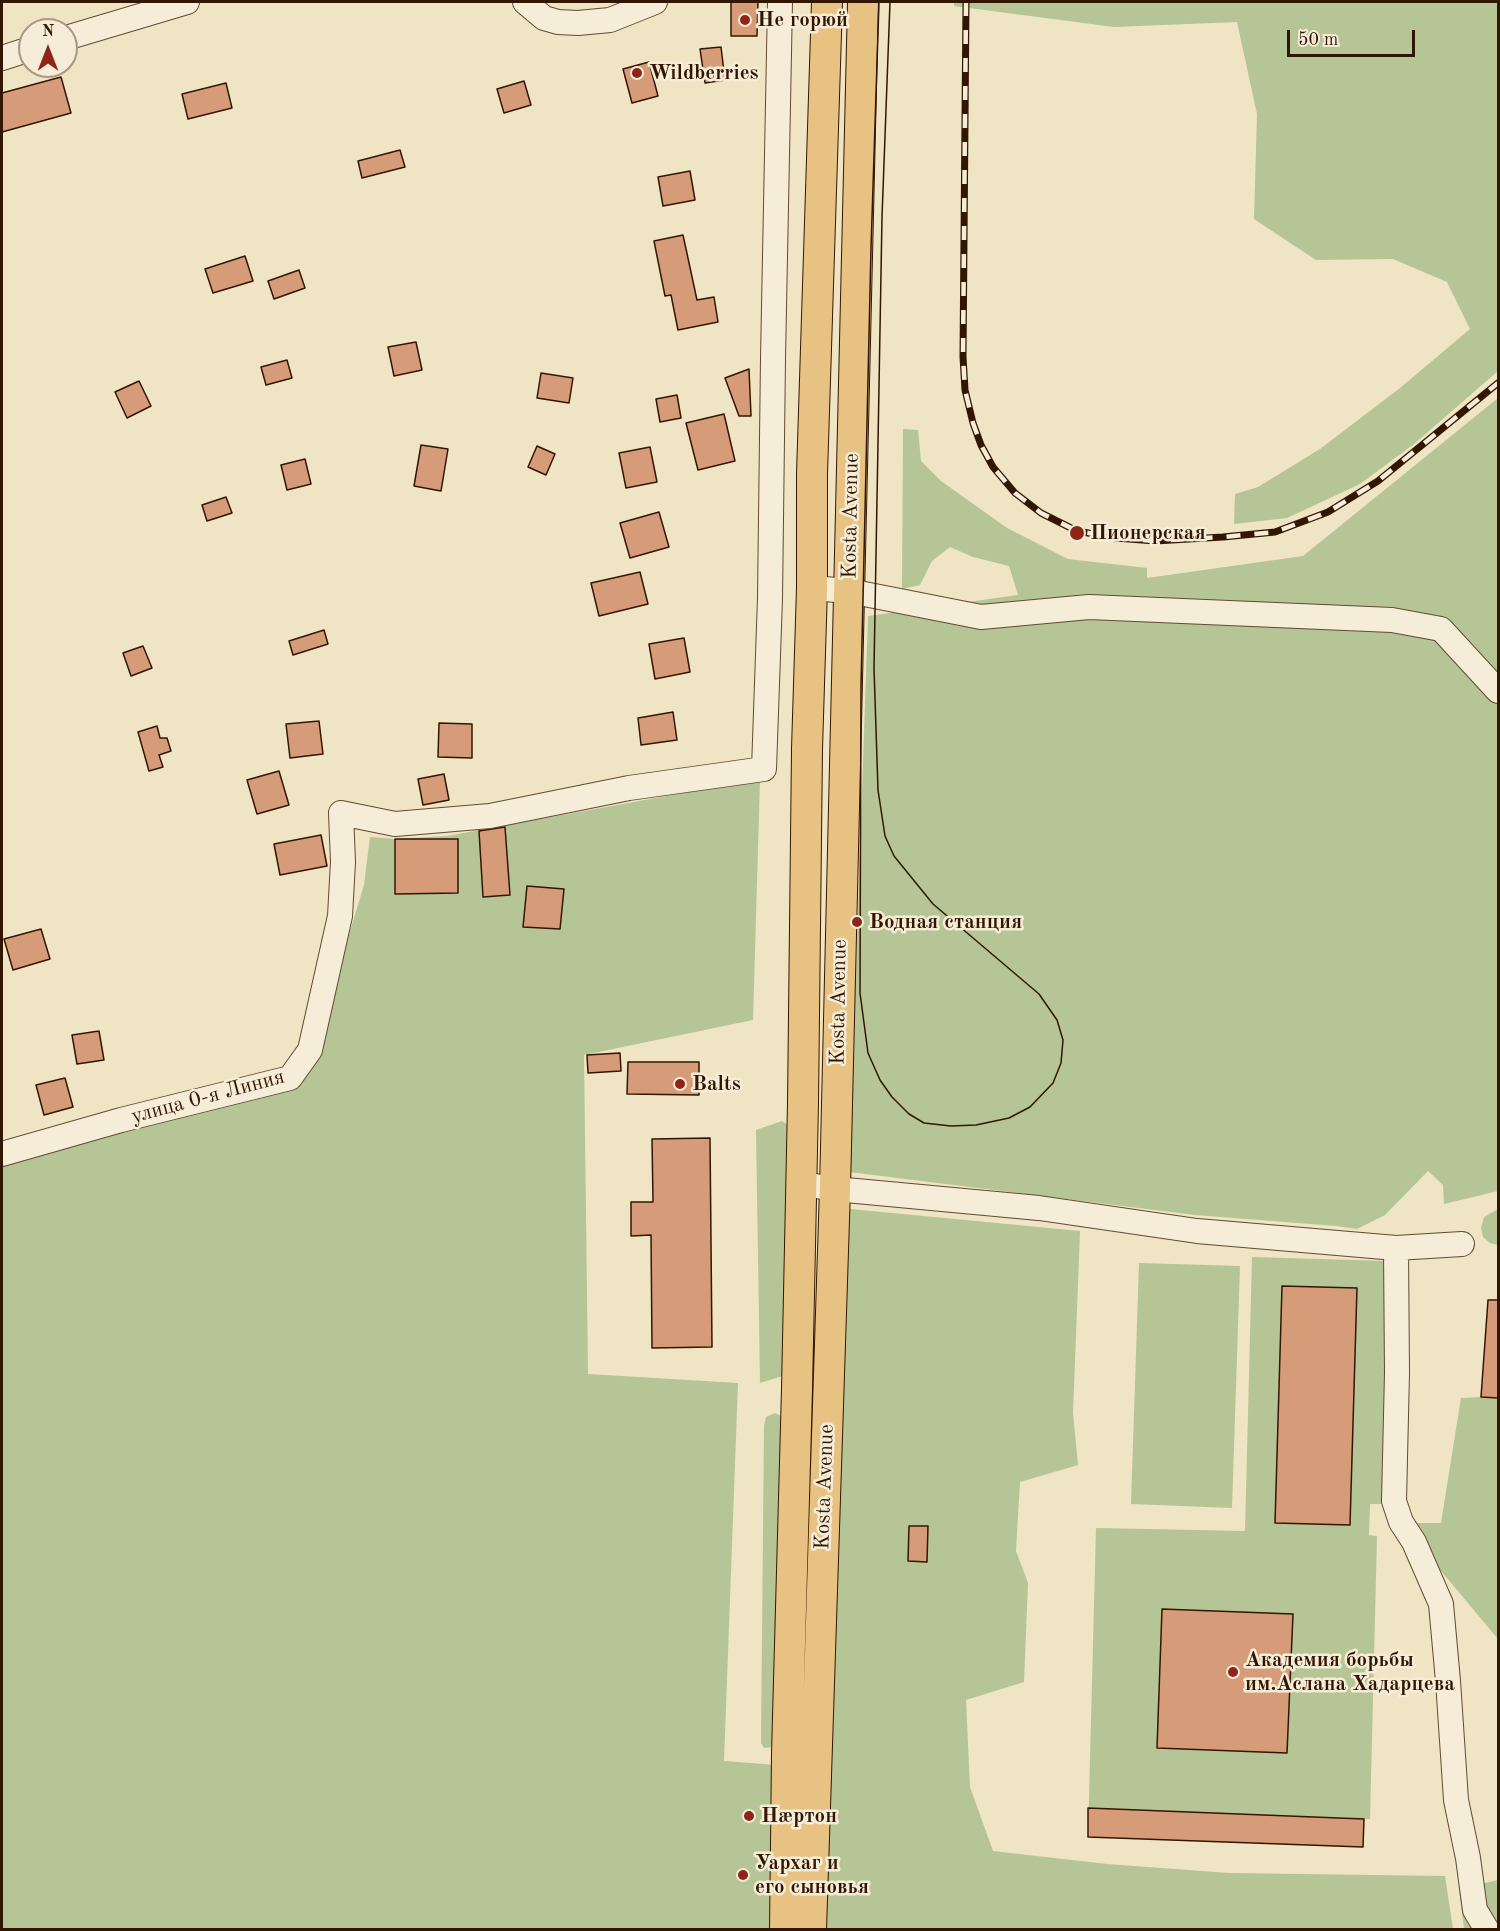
<!DOCTYPE html>
<html>
<head>
<meta charset="utf-8">
<style>
  body { margin:0 }
  #map { position:relative; width:1500px; height:1931px; overflow:hidden; background:#efe4c3; font-family:"Old Standard TT",serif }
  canvas { display:block }
  .frame { position:absolute; inset:0; border:3px solid #331601; pointer-events:none }
  .north { position:absolute; left:18px; top:18px; width:60px; height:60px; box-sizing:border-box; background:#f5edd8; border:2px solid #a79782; border-radius:50%; rotate:0deg; font-size:16px; font-weight:700; line-height:24px; text-align:center; color:#331601 }
  .north::after { content:''; display:block; margin:auto; width:21px; height:27px; background:#8f2418; clip-path:polygon(50% 0,100% 100%,50% 72%,0 100%) }
  .scale { position:absolute; left:1287px; top:30px; width:128px; height:27px; box-sizing:border-box; border:3px solid #331601; border-top:0; padding-left:8px; font-size:18px; line-height:21px; white-space:nowrap; color:#331601; -webkit-text-stroke:4px #f5edd8; paint-order:stroke }
</style>
</head>
<body>
<div id="map">
<canvas width="1500" height="1931"></canvas>
<div class="frame"></div>
<div class="north">N</div>
<div class="scale">50 m</div>
</div>
<script>
const g = document.querySelector('canvas').getContext('2d');
g.lineJoin = 'round';
function paint(path, color) {
  g.fillStyle = color;
  g.fill(path, 'evenodd');
}
function shape(rows) {
  const path = new Path2D();
  for (const r of rows) {
    path.moveTo(r[0], r[1]);
    for (let i = 2; i < r.length; i += 2) path.lineTo(r[i], r[i + 1]);
  }
  return path;
}
function stroke(path, color, width, dash) {
  g.strokeStyle = color;
  g.lineWidth = width;
  g.lineCap = dash ? 'butt' : 'round';
  g.setLineDash(dash || []);
  g.stroke(path);
}
function label(font, color, halo, rows, align = 'center') {
  g.font = font + ' "Old Standard TT",serif';
  g.lineWidth = 5;
  g.setLineDash([]);
  g.textBaseline = 'middle';
  g.strokeStyle = halo;
  g.fillStyle = color;
  for (const [text, x, y, turn = 0] of rows) {
    g.save();
    g.translate(x, y);
    g.rotate((+turn || 0) * Math.PI / 180);
    g.textAlign = isNaN(turn) ? turn : align;
    if (halo) g.strokeText(text, 0, 0);
    g.fillText(text, 0, 0);
    g.restore();
  }
}
const green = shape([
  [954,2,1498,2,1498,371,1414,444,1360,484,1287,518,1234,524,1235,494,1258,487,1320,449,1400,388,1470,329,1447,282,1393,259,1316,260,1254,219,1257,114,1237,22,1114,27,954,6],
  [1498,398,1498,1191,1444,1204,1443,1185,1428,1171,1385,1215,1357,1229,1336,1226,1195,1215,849,1172,868,616,1018,595,1009,566,973,557,950,547,932,561,920,585,902,589,903,429,918,430,921,461,941,481,1007,528,1068,559,1147,568,1147,578,1303,556],
  [760,779,753,1020,584,1055,588,1374,738,1383,724,1761,777,1765,773,1929,2,1930,2,1161,307,1073,364,885,370,837,395,839,447,836],
  [782,1121,790,1126,786,1375,760,1383,756,1130],
  [840,1208,1080,1231,1073,1413,1078,1465,1020,1482,1016,1551,1028,1583,1024,1682,966,1700,970,1787,993,1851,1107,1864,1229,1873,1445,1876,1453,1929,820,1930],
  [1498,1209,1498,1245,1490,1243,1483,1237,1481,1228,1484,1217],
  [1252,1257,1389,1261,1383,1504,1370,1504,1369,1535,1377,1536,1370,1819,1364,1819,1363,1847,1088,1837,1096,1528,1245,1531],
  [1139,1263,1240,1266,1232,1508,1131,1504],
  [1481,1397,1498,1398,1498,1639,1401,1523,1441,1523,1461,1398],
  [775,1413,783,1417,774,1747,764,1748,761,1743,764,1426,766,1417],
  [1498,1880,1498,1929,1464,1929,1459,1889]
]);
const building = shape([
  [731,2,758,2,757,36,731,36,731,2],
  [721,47,725,80,705,83,700,49,721,47],
  [649,62,658,96,632,103,623,69,649,62],
  [61,77,71,113,2,132,2,93,61,77],
  [524,81,531,105,504,113,497,89,524,81],
  [226,83,232,108,188,119,182,94,226,83],
  [400,150,405,167,362,178,358,161,400,150],
  [690,171,695,200,663,206,658,177,690,171],
  [683,235,697,300,714,297,718,322,678,330,671,295,665,296,654,241,683,235],
  [245,256,253,281,213,293,205,269,245,256],
  [299,270,305,288,274,299,268,281,299,270],
  [416,342,422,370,394,376,388,347,416,342],
  [287,360,292,378,266,385,261,367,287,360],
  [749,369,751,416,739,416,725,378,749,369],
  [541,373,573,378,569,403,537,398,541,373],
  [139,381,151,406,127,418,115,392,139,381],
  [677,395,681,418,660,422,656,399,677,395],
  [724,414,735,461,698,470,686,423,724,414],
  [421,445,448,449,441,491,414,486,421,445],
  [537,446,555,454,546,475,528,467,537,446],
  [650,447,657,482,626,488,619,453,650,447],
  [305,459,311,484,287,490,281,465,305,459],
  [226,497,232,513,207,521,202,505,226,497],
  [659,512,669,547,630,558,620,523,659,512],
  [640,572,648,604,599,616,591,583,640,572],
  [324,630,328,644,293,655,289,641,324,630],
  [684,638,690,672,655,679,649,644,684,638],
  [143,646,152,668,131,676,123,653,143,646],
  [673,712,677,740,641,745,638,718,673,712],
  [319,721,323,754,290,758,286,724,319,721],
  [439,723,472,724,472,758,438,757,439,723],
  [157,726,160,738,167,738,171,751,159,755,163,767,149,771,138,732,157,726],
  [279,771,289,805,257,814,247,780,279,771],
  [444,774,449,800,423,805,418,779,444,774],
  [505,827,510,895,483,897,479,831,505,827],
  [321,835,327,866,280,875,274,844,321,835],
  [395,839,458,839,458,893,395,894,395,839],
  [527,886,564,889,560,929,523,927,527,886],
  [41,929,50,959,13,970,4,939,41,929],
  [99,1031,104,1060,77,1064,72,1035,99,1031],
  [620,1053,621,1071,588,1073,587,1055,620,1053],
  [628,1062,699,1062,699,1095,627,1094,628,1062],
  [65,1078,73,1107,44,1115,36,1085,65,1078],
  [710,1138,712,1347,652,1348,651,1235,631,1236,631,1202,653,1202,652,1139,710,1138],
  [1282,1286,1357,1288,1350,1525,1275,1523,1282,1286],
  [1488,1300,1498,1300,1498,1398,1481,1397,1488,1300],
  [909,1526,928,1526,927,1562,908,1561,909,1526],
  [1162,1609,1293,1614,1287,1753,1157,1748,1162,1609],
  [1088,1808,1364,1819,1363,1847,1088,1837,1088,1808]
]);
const minor = shape([
  [525,2,544,18,558,22,578,23,610,20,655,2],
  [66,38,187,2],
  [2,58,30,49],
  [812,588,849,591,981,617,1089,607,1392,620,1441,629,1498,691],
  [2,1154,121,1120,290,1078,310,1050,340,916,343,862,341,813,395,824,490,816,629,788,764,769,770,598,773,358,780,2],
  [802,1184,835,1189,1039,1208,1197,1231,1396,1248,1462,1244],
  [1396,1248,1397,1373,1394,1501,1401,1522,1414,1542,1441,1604,1448,1681,1456,1800,1468,1858,1475,1910,1487,1930]
]);
const major = shape([
  [785,1930,787,1754,797,1389,803,1103,807,749,812,588,812,474,827,2],
  [811,1930,835,1189,863,2]
]);
const tram = shape([
  [879,2,871,248,861,686,860,993,868,1053,880,1080,892,1097,909,1114,924,1123,951,1126,976,1125,1009,1118,1030,1107,1053,1083,1061,1063,1063,1040,1057,1020,1039,994,933,904,894,856,885,836,878,790,874,668,882,217,890,2]
]);
const rail = shape([
  [966,2,963,357,965,390,973,423,981,445,993,467,1015,493,1041,513,1077,531,1116,538,1155,541,1223,537,1275,532,1328,512,1378,481,1498,383]
]);
const markers = [
  [745,20,6,"#8f2418"],
  [637,73,6,"#8f2418"],
  [1077,533,8,"#8f2418"],
  [857,922,6,"#8f2418"],
  [680,1084,6,"#8f2418"],
  [1233,1672,6,"#8f2418"],
  [749,1816,6,"#8f2418"],
  [743,1875,6,"#8f2418"]
];
const poiNames = [
  ["Не горюй",757,20],
  ["Wildberries",649,73],
  ["Пионерская",1090,533],
  ["Водная станция",869,922],
  ["Balts",692,1084],
  ["Академия борьбы",1245,1660],
  ["им.Аслана Хадарцева",1245,1684],
  ["Нæртон",761,1816],
  ["Уархаг и",755,1863],
  ["его сыновья",755,1887]
];
const streetNames = [
  ["Kosta Avenue",851,516,-89],
  ["Kosta Avenue",839,1002,-89],
  ["улица 0-я Линия",208,1097,-15],
  ["Kosta Avenue",825,1487,-88]
];
paint(green, '#b5c596');
paint(building, '#d69c79');
stroke(building, '#331601', 1.5);
stroke(minor, '#624a32', 26);
stroke(major, '#331601', 32);
stroke(minor, '#f5edd8', 24);
stroke(major, '#e8c282', 30);
stroke(tram, '#331601', 1.5);
stroke(rail, '#331601', 7);
stroke(rail, '#f5edd8', 4.5, [14]);
for (const [x, y, r, color] of markers) {
  const dot = new Path2D();
  dot.arc(x, y, r, 0, 2 * Math.PI);
  g.fillStyle = color;
  g.fill(dot);
  stroke(dot, '#f5edd8', 2);
}
label('bold 21px', '#331601', '#f5edd8', poiNames, 'left');
label('21px', '#331601', '#f5edd8', streetNames);
</script>
</body>
</html>
